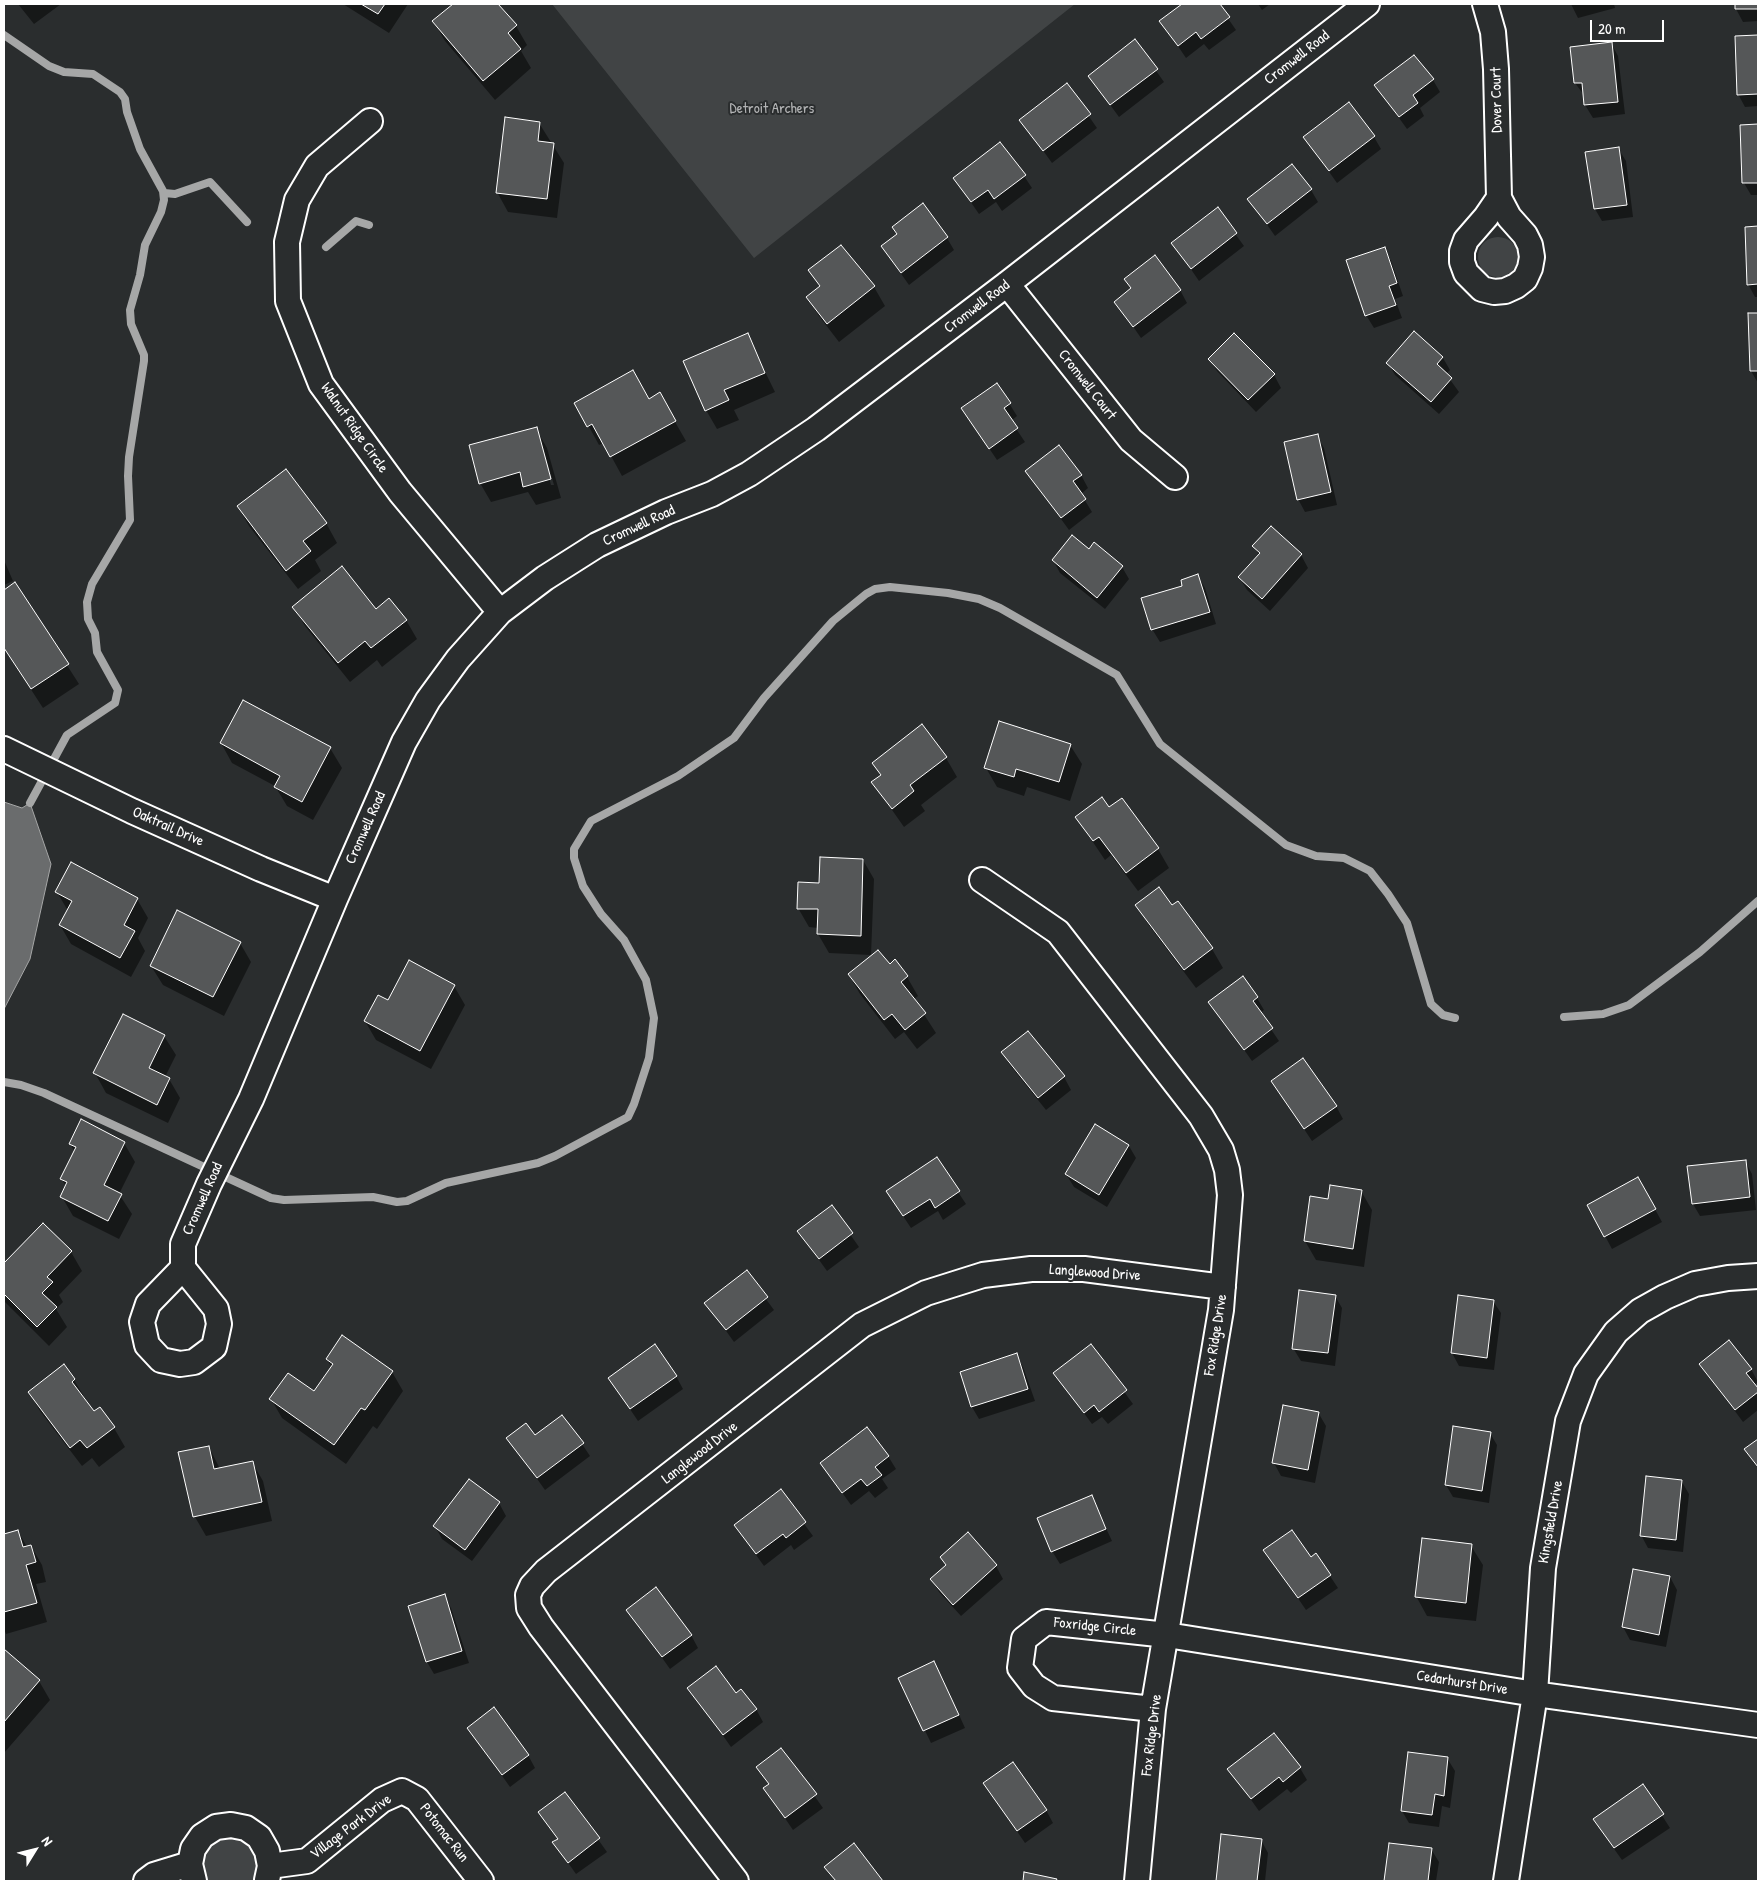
<!DOCTYPE html>
<html>
<head>
<meta charset="utf-8">
<style>
  body { margin:0 }
  #map { position:relative; width:1762px; height:1885px; overflow:hidden; background:#2a2d2e; font-family:"Patrick Hand",sans-serif }
  canvas { display:block }
  .frame { position:absolute; inset:0; border:5px solid #fff; pointer-events:none }
  .north { position:absolute; left:10px; top:1825px; width:50px; height:50px; -webkit-text-stroke:4px #2a2d2e; paint-order:stroke; rotate:54deg; font-size:14px; font-weight:700; line-height:20px; text-align:center; color:#fff }
  .north::after { content:''; display:block; margin:auto; width:18px; height:22px; background:#fff; clip-path:polygon(50% 0,100% 100%,50% 72%,0 100%) }
  .scale { position:absolute; left:1590px; top:20px; width:74px; height:22px; box-sizing:border-box; border:2px solid #fff; border-top:0; padding-left:6px; font-size:15px; line-height:18px; white-space:nowrap; color:#fff; -webkit-text-stroke:4px #2a2d2e; paint-order:stroke }
</style>
</head>
<body>
<div id="map">
<canvas width="1762" height="1885"></canvas>
<div class="frame"></div>
<div class="north">N</div>
<div class="scale">20 m</div>
</div>
<script>
const g = document.querySelector('canvas').getContext('2d');
g.lineJoin = 'round';
function paint(path, color) {
  g.fillStyle = color;
  g.fill(path, 'evenodd');
}
function shape(rows) {
  const path = new Path2D();
  for (const r of rows) {
    if (r.length === 3) {
      path.moveTo(r[0] + r[2], r[1]);
      path.arc(r[0], r[1], r[2], 0, 2 * Math.PI);
      continue;
    }
    path.moveTo(r[0], r[1]);
    for (let i = 2; i < r.length; i += 2) path.lineTo(r[i], r[i + 1]);
  }
  return path;
}
function stroke(path, color, width, dash) {
  g.strokeStyle = color;
  g.lineWidth = width;
  g.lineCap = dash ? 'butt' : 'round';
  g.setLineDash(dash || []);
  g.stroke(path);
}
function label(font, color, halo, rows, align = 'center') {
  g.font = font + ' "Patrick Hand",sans-serif';
  g.lineWidth = 4;
  g.setLineDash([]);
  g.textBaseline = 'middle';
  g.strokeStyle = halo;
  g.fillStyle = color;
  for (const [text, x, y, turn = 0] of rows) {
    g.save();
    g.translate(x, y);
    g.rotate((+turn || 0) * Math.PI / 180);
    g.textAlign = isNaN(turn) ? turn : align;
    if (halo) g.strokeText(text, 0, 0);
    g.fillText(text, 0, 0);
    g.restore();
  }
}
const green = shape([
  [552,4,1075,4,754,258],
  [1498,257,20],
  [232,1836,250,1844,256,1852,259,1872,255,1881,205,1881,201,1864,208,1847,223,1837]
]);
const water = shape([
  [4,802,22,808,30,803,51,864,30,959,4,1009,4,802]
]);
const shadow = shape([
  [18,4,61,4,34,24],
  [343,4,408,4,389,33],
  [455,4,497,4,516,26,527,45,521,51,531,68,495,100,445,41,434,22],
  [1184,4,1218,4,1236,30,1209,50,1204,44,1186,58,1161,21],
  [1258,4,1270,4,1262,10],
  [1571,4,1614,4,1615,8,1578,18],
  [1736,4,1758,4,1758,21,1743,22,1736,9],
  [1758,37,1758,106,1745,107,1738,94,1736,38],
  [1135,41,1164,82,1119,117,1089,76],
  [1611,43,1618,56,1625,114,1593,118,1585,105,1584,95,1575,83,1571,48],
  [1433,80,1440,92,1420,108,1424,116,1407,129,1376,86],
  [1067,85,1097,128,1052,163,1021,120],
  [539,123,564,163,557,218,508,212,497,192],
  [1742,126,1758,126,1758,195,1751,195,1744,183],
  [1374,137,1381,149,1337,183,1305,138],
  [1618,148,1626,161,1633,217,1602,221,1595,209],
  [1024,176,1032,188,1002,211,996,202,979,214,954,178],
  [1311,190,1318,202,1275,236,1249,199],
  [1217,209,1244,246,1199,281,1173,243],
  [1758,227,1758,297,1755,297,1748,284,1746,228],
  [947,238,954,250,909,285,882,247],
  [841,247,874,287,885,306,839,342,819,316,807,297,820,287,810,271],
  [1384,248,1391,261,1403,296,1395,299,1402,318,1374,328,1366,315],
  [1126,279,1180,290,1187,303,1141,338,1116,302,1132,290],
  [1749,314,1758,314,1758,383,1751,371],
  [747,335,775,392,734,410,739,420,717,429,706,410],
  [1443,358,1450,370,1446,374,1459,392,1439,414,1395,375,1388,363],
  [1209,359,1274,375,1281,388,1256,412,1217,371],
  [997,384,1017,416,1011,421,1025,442,997,460,962,408],
  [659,394,686,441,622,476,604,443,599,445,576,403,649,400],
  [536,429,547,448,561,498,536,505,528,492,491,502,480,483],
  [541,448,543,448,554,485,551,485],
  [1317,436,1324,448,1337,505,1305,512,1298,499],
  [1026,471,1081,475,1088,488,1081,494,1092,512,1069,530],
  [238,507,326,523,337,543,315,560,321,571,298,589,249,526],
  [1271,527,1301,555,1308,568,1270,611,1247,590,1239,577,1259,555,1254,546],
  [1089,551,1122,567,1129,579,1105,609,1060,573,1053,560],
  [4,560,13,581,4,585],
  [1198,576,1205,588,1216,624,1160,642,1152,629,1184,586],
  [15,584,79,684,43,708,4,648,4,610,6,609,4,591],
  [294,607,376,611,406,620,417,639,382,667,377,660,350,682,305,626],
  [244,702,330,748,342,768,313,820,287,806,275,786,232,763,221,743],
  [921,726,946,758,957,777,921,805,925,811,904,827,873,783,881,777,873,763],
  [1070,745,1082,764,1070,801,1027,787,1024,796,997,787,986,768],
  [1121,800,1158,849,1169,868,1138,891,1111,855,1105,860,1076,817,1109,809],
  [863,860,874,879,871,955,829,953,818,934,818,928,809,927,798,908,821,884],
  [57,892,137,899,148,918,138,938,145,951,131,977,71,944,60,925,68,911],
  [1177,902,1212,949,1223,968,1196,988,1148,924,1137,905,1172,907],
  [240,943,251,962,224,1016,163,985,151,966],
  [849,975,907,977,918,996,914,999,936,1033,917,1049,904,1032,895,1039,860,994],
  [454,986,465,1005,431,1069,376,1040,365,1021,389,1002],
  [1257,998,1264,1010,1260,1013,1279,1041,1252,1061,1210,1002],
  [123,1015,164,1036,176,1055,165,1077,169,1079,180,1098,168,1123,106,1093,95,1073],
  [1028,1032,1064,1077,1071,1090,1046,1110,1010,1065,1002,1052],
  [1272,1081,1336,1106,1343,1119,1312,1141],
  [124,1143,135,1162,119,1194,132,1214,119,1239,73,1216,62,1197,66,1187,62,1179,75,1152,70,1144],
  [1129,1146,1136,1158,1107,1207,1074,1187,1066,1174],
  [936,1159,966,1204,943,1220,938,1211,911,1228,895,1204],
  [1745,1161,1752,1174,1756,1210,1700,1216,1693,1204],
  [1361,1191,1372,1210,1364,1267,1316,1260,1305,1241,1329,1200],
  [1645,1191,1662,1222,1612,1249,1605,1236],
  [831,1207,859,1247,827,1271,799,1232],
  [43,1225,71,1252,82,1271,59,1295,63,1302,56,1309,67,1327,49,1346,4,1301,4,1265],
  [746,1272,774,1310,734,1342,706,1303],
  [1335,1296,1342,1308,1335,1366,1301,1361,1293,1348],
  [1460,1296,1493,1301,1501,1313,1494,1370,1459,1366,1452,1353],
  [1091,1346,1133,1404,1108,1424,1102,1417,1092,1424,1055,1374],
  [1016,1355,1023,1367,1035,1401,979,1419,972,1407,961,1372],
  [327,1359,392,1372,403,1391,377,1429,373,1426,346,1464,282,1418,271,1399,315,1393,332,1368],
  [1700,1364,1751,1369,1758,1382,1754,1385,1758,1390,1758,1410,1743,1422],
  [676,1376,683,1389,638,1421,609,1378],
  [74,1380,94,1413,114,1428,125,1447,99,1467,92,1458,82,1466,40,1411,29,1392],
  [1319,1414,1326,1426,1315,1483,1281,1476,1274,1463],
  [1490,1433,1497,1445,1489,1503,1453,1497,1446,1485],
  [535,1436,582,1444,590,1456,545,1490,508,1438],
  [209,1447,220,1469,252,1462,263,1481,272,1521,206,1536,195,1517,180,1453],
  [888,1456,896,1469,882,1479,888,1488,875,1498,869,1491,851,1505,821,1463],
  [1682,1482,1689,1494,1683,1552,1648,1548,1641,1535],
  [780,1491,813,1536,794,1550,791,1545,764,1566,735,1526],
  [1091,1496,1112,1541,1060,1564,1052,1551],
  [499,1503,506,1516,472,1561,442,1539,435,1526],
  [18,1531,27,1547,31,1546,42,1565,46,1582,36,1584,47,1622,6,1634,4,1629,4,1535],
  [968,1534,996,1566,1003,1579,961,1616,939,1592,932,1580,946,1567,941,1558],
  [1471,1546,1483,1565,1476,1621,1427,1616,1416,1596],
  [1265,1550,1311,1558,1316,1555,1338,1588,1306,1610],
  [1670,1577,1677,1590,1666,1647,1630,1640,1623,1627],
  [444,1595,451,1608,469,1663,434,1674,427,1662],
  [628,1610,691,1635,698,1648,670,1669],
  [4,1651,39,1681,50,1700,4,1753],
  [941,1675,965,1728,931,1743,900,1679],
  [689,1688,736,1694,756,1709,763,1722,731,1747],
  [468,1728,528,1755,535,1768,510,1787],
  [781,1749,823,1808,793,1830,765,1789,769,1785,758,1767],
  [1447,1758,1455,1771,1450,1808,1442,1806,1439,1827,1409,1823,1402,1811],
  [1300,1768,1307,1780,1291,1793,1287,1789,1259,1811,1229,1769],
  [984,1783,1046,1810,1053,1823,1025,1843],
  [1643,1786,1670,1828,1622,1860,1602,1832],
  [565,1793,607,1852,576,1874,554,1843,558,1840,540,1812],
  [1222,1836,1261,1840,1268,1853,1265,1881,1217,1881],
  [1390,1844,1431,1849,1439,1862,1436,1881,1385,1881],
  [854,1845,882,1881,835,1881,826,1867]
]);
const stream = shape([
  [4,35,49,66,64,72,93,74,120,92,125,99,127,112,140,149,163,191,164,200,161,212,145,245,140,275,130,310,131,324,144,355,144,361,129,457,128,476,130,520,92,584,87,602,88,619,95,633,97,652,118,690,115,703,67,735,30,803],
  [164,193,175,194,210,182,247,222],
  [326,247,356,221,369,225],
  [1564,1017,1603,1014,1629,1005,1700,952,1758,901],
  [4,1082,21,1085,44,1093,271,1198,284,1200,373,1197,397,1202,407,1201,446,1183,538,1163,555,1156,611,1126,628,1117,634,1104,649,1058,654,1018,646,980,624,940,601,914,583,886,574,858,574,849,591,821,678,776,734,738,764,698,833,621,866,594,875,589,890,587,948,593,979,599,1000,608,1117,675,1160,744,1286,845,1316,856,1344,858,1370,871,1388,894,1407,923,1431,1004,1443,1015,1455,1018]
]);
const building = shape([
  [361,4,385,4,378,14,361,4],
  [453,4,498,4,517,25,508,33,521,49,483,81,432,21,453,4],
  [1182,4,1220,4,1230,17,1201,39,1196,32,1178,46,1159,21,1182,4],
  [1735,4,1758,4,1758,9,1735,9,1735,4],
  [1758,35,1758,94,1737,95,1735,36,1758,35],
  [1135,39,1158,69,1110,105,1088,76,1135,39],
  [1612,42,1618,102,1584,105,1582,83,1574,83,1570,47,1612,42],
  [1414,55,1434,79,1413,95,1418,103,1399,117,1374,85,1414,55],
  [1067,83,1091,114,1043,151,1019,120,1067,83],
  [1349,102,1375,136,1329,171,1303,137,1349,102],
  [505,117,540,122,538,141,554,143,547,199,496,193,505,117],
  [1758,124,1758,183,1742,183,1740,125,1758,124],
  [1000,142,1026,175,994,199,988,190,971,202,953,178,1000,142],
  [1619,147,1627,205,1594,209,1585,152,1619,147],
  [1292,164,1312,189,1267,224,1247,199,1292,164],
  [923,203,948,237,901,273,881,246,897,234,892,227,923,203],
  [1218,207,1237,233,1191,269,1171,243,1218,207],
  [1758,226,1758,284,1747,285,1745,227,1758,226],
  [841,245,875,286,827,324,806,297,820,286,808,270,841,245],
  [1385,247,1397,283,1389,286,1396,305,1365,316,1346,260,1385,247],
  [1155,255,1181,290,1133,327,1114,302,1131,288,1124,279,1155,255],
  [1748,313,1758,313,1758,371,1750,371,1748,313],
  [1414,331,1443,357,1437,364,1452,378,1431,402,1386,363,1414,331],
  [748,333,765,373,724,390,729,400,705,411,683,361,748,333],
  [1234,333,1275,374,1248,400,1208,359,1234,333],
  [633,370,649,399,660,392,676,421,610,457,592,424,587,427,574,403,633,370],
  [997,383,1011,403,1004,408,1018,428,989,449,961,408,997,383],
  [537,427,551,479,523,487,520,472,479,484,469,445,537,427],
  [1318,434,1331,492,1297,500,1284,442,1318,434],
  [1059,445,1082,475,1073,481,1086,499,1061,518,1025,471,1059,445],
  [286,469,327,523,303,541,311,551,286,571,237,506,286,469],
  [1271,526,1302,554,1262,599,1238,577,1260,553,1252,546,1271,526],
  [1072,535,1089,549,1094,542,1123,566,1097,598,1052,560,1072,535],
  [342,566,376,609,389,598,407,620,371,648,365,641,338,663,292,607,342,566],
  [1198,574,1210,612,1151,630,1141,598,1182,586,1181,580,1198,574],
  [15,582,69,664,31,689,4,648,4,590,15,582],
  [243,700,331,747,302,802,274,787,280,776,220,743,243,700],
  [999,721,1071,744,1059,782,1016,769,1014,777,984,768,999,721],
  [922,724,947,757,910,785,914,791,892,809,871,782,881,775,872,763,922,724],
  [1102,797,1109,807,1122,798,1159,848,1126,873,1099,837,1093,841,1075,817,1102,797],
  [820,857,863,859,861,936,817,934,818,909,797,909,798,882,819,883,820,857],
  [71,862,138,898,124,925,135,931,120,958,59,925,72,901,55,892,71,862],
  [1159,887,1172,905,1178,901,1213,948,1184,970,1135,905,1159,887],
  [177,910,241,942,213,997,150,966,177,910],
  [878,950,890,964,895,959,908,976,901,982,926,1013,905,1030,892,1014,884,1020,848,974,878,950],
  [409,960,455,985,420,1051,364,1021,378,995,388,1000,409,960],
  [1243,976,1258,997,1253,1001,1273,1028,1244,1050,1208,1002,1243,976],
  [123,1014,165,1035,149,1068,170,1078,157,1105,93,1073,123,1014],
  [1028,1031,1065,1076,1038,1098,1001,1052,1028,1031],
  [1303,1058,1337,1106,1304,1129,1271,1081,1303,1058],
  [81,1119,125,1142,104,1185,122,1194,108,1221,60,1197,67,1182,60,1179,76,1147,69,1144,81,1119],
  [1095,1124,1129,1145,1099,1195,1065,1174,1095,1124],
  [937,1157,960,1191,935,1208,930,1199,903,1216,886,1191,937,1157],
  [1746,1160,1750,1197,1692,1204,1687,1166,1746,1160],
  [1638,1177,1656,1209,1604,1237,1587,1205,1638,1177],
  [1330,1185,1362,1190,1353,1249,1304,1241,1310,1196,1328,1199,1330,1185],
  [832,1205,853,1233,819,1259,797,1231,832,1205],
  [43,1223,72,1251,47,1277,53,1282,42,1293,57,1307,37,1327,4,1294,4,1263,43,1223],
  [747,1270,768,1297,726,1330,704,1303,747,1270],
  [1299,1290,1336,1295,1328,1353,1292,1349,1299,1290],
  [1458,1295,1494,1300,1487,1358,1451,1353,1458,1295],
  [342,1335,393,1371,365,1410,361,1408,334,1445,269,1399,288,1373,314,1391,333,1364,326,1359,342,1335],
  [1729,1340,1752,1369,1746,1373,1758,1388,1758,1392,1735,1410,1699,1364,1729,1340],
  [655,1344,677,1376,630,1409,608,1378,655,1344],
  [1091,1344,1127,1390,1099,1412,1094,1405,1084,1413,1053,1373,1091,1344],
  [1017,1353,1028,1389,971,1407,960,1372,1017,1353],
  [64,1364,75,1379,72,1382,94,1411,100,1407,115,1427,87,1448,80,1440,70,1448,28,1392,64,1364],
  [1283,1405,1319,1412,1308,1470,1272,1463,1283,1405],
  [562,1415,584,1443,537,1478,506,1438,526,1423,535,1435,562,1415],
  [1453,1426,1491,1432,1482,1491,1445,1485,1453,1426],
  [867,1427,889,1456,875,1467,882,1475,867,1486,861,1479,842,1493,820,1463,867,1427],
  [1758,1439,1758,1467,1744,1449,1758,1439],
  [209,1446,214,1469,253,1461,262,1502,193,1517,178,1452,209,1446],
  [1646,1476,1682,1480,1676,1540,1640,1536,1646,1476],
  [469,1479,500,1502,465,1550,433,1526,469,1479],
  [781,1489,806,1522,786,1538,783,1534,756,1554,734,1525,781,1489],
  [1092,1495,1106,1529,1051,1552,1037,1518,1092,1495],
  [18,1530,23,1547,31,1545,36,1562,26,1565,37,1603,4,1612,4,1534,18,1530],
  [1292,1530,1311,1557,1316,1553,1331,1575,1298,1598,1263,1550,1292,1530],
  [968,1532,997,1565,953,1605,930,1579,946,1565,940,1557,968,1532],
  [1422,1538,1472,1544,1466,1603,1415,1597,1422,1538],
  [1633,1569,1670,1576,1659,1635,1622,1627,1633,1569],
  [656,1587,692,1635,662,1657,626,1610,656,1587],
  [445,1594,462,1651,426,1662,408,1606,445,1594],
  [4,1649,40,1680,4,1722,4,1649],
  [934,1661,959,1715,923,1731,898,1678,934,1661],
  [716,1666,736,1693,741,1689,757,1709,723,1735,687,1688,716,1666],
  [494,1707,529,1755,502,1775,467,1728,494,1707],
  [1274,1733,1301,1767,1283,1782,1279,1777,1251,1799,1227,1769,1274,1733],
  [781,1748,817,1794,785,1818,763,1788,769,1784,756,1767,781,1748],
  [1408,1752,1448,1757,1444,1796,1435,1794,1432,1815,1401,1811,1408,1752],
  [1013,1762,1047,1810,1017,1831,983,1783,1013,1762],
  [1643,1784,1664,1814,1614,1848,1593,1819,1643,1784],
  [565,1792,600,1838,568,1863,552,1842,558,1839,538,1812,565,1792],
  [1221,1834,1262,1839,1257,1881,1216,1881,1221,1834],
  [854,1843,883,1881,836,1881,824,1867,854,1843],
  [1389,1843,1432,1848,1428,1881,1384,1881,1389,1843],
  [1024,1872,1057,1879,1056,1881,1023,1881,1024,1872]
]);
const minor = shape([
  [1485,4,1493,32,1496,69,1499,198,1509,217,1525,235,1530,245,1532,257,1530,268,1525,279,1516,286,1505,291,1494,292,1482,289,1466,273,1462,262,1462,251,1466,240,1486,217,1499,198],
  [370,121,317,166,297,200,287,242,288,301,321,384,400,492,500,612],
  [1007,284,1131,440,1175,477],
  [4,749,132,811,261,869,335,899],
  [982,880,1058,932,1201,1116,1221,1150,1227,1170,1230,1195,1221,1310,1153,1709,1137,1881],
  [183,1268,216,1309,219,1324,214,1347,194,1362,180,1364,161,1360,147,1345,142,1322,148,1304,183,1268,183,1244,209,1184,251,1099,335,899,404,742,428,700,458,659,500,612,545,578,597,545,666,512,712,494,749,474,816,429,1007,284,1367,4],
  [1153,1709,1053,1698,1034,1686,1020,1668,1024,1639,1046,1622,1167,1635,1535,1694,1758,1725],
  [270,1866,307,1861,382,1800,402,1791,417,1799,481,1881],
  [146,1881,154,1875,190,1864],
  [194,1881,190,1864,193,1849,202,1836,216,1827,231,1825,246,1828,259,1837,267,1851,270,1866,267,1880],
  [736,1881,541,1627,529,1608,528,1595,532,1586,546,1571,862,1325,926,1293,983,1275,1031,1269,1084,1269,1223,1287],
  [1506,1881,1535,1694,1543,1568,1568,1421,1586,1374,1616,1332,1640,1311,1665,1297,1695,1284,1728,1278,1758,1276]
]);
const streetNames = [
  ["Cromwell Road",1297,58,-38],
  ["Dover Court",1497,100,-91],
  ["Cromwell Road",977,307,-37],
  ["Cromwell Court",1087,385,52],
  ["Walnut Ridge Circle",354,428,55],
  ["Cromwell Road",639,526,-25],
  ["Oaktrail Drive",168,827,24],
  ["Cromwell Road",366,828,-66],
  ["Cromwell Road",203,1199,-66],
  ["Langlewood Drive",1095,1273,4],
  ["Fox Ridge Drive",1216,1335,-81],
  ["Langlewood Drive",700,1453,-38],
  ["Kingsfield Drive",1551,1522,-80],
  ["Foxridge Circle",1095,1627,6],
  ["Cedarhurst Drive",1462,1683,9],
  ["Fox Ridge Drive",1152,1735,-83],
  ["Village Park Drive",351,1827,-37],
  ["Potomac Run",444,1833,52]
];
const parkNames = [
  ["Detroit Archers",772,109]
];
paint(green, '#414445');
paint(water, '#6a6c6d');
stroke(water, '#a6a7a7', 1);
paint(shadow, '#0007');
stroke(stream, '#a6a7a7', 8);
paint(building, '#555758');
stroke(building, '#fff', 1);
stroke(minor, '#fff', 28);
stroke(minor, '#2a2d2e', 24);
label('15px', '#fff', '#2a2d2e', streetNames);
label('15px', '#b3b4b5', '#2a2d2e', parkNames);
</script>
</body>
</html>
